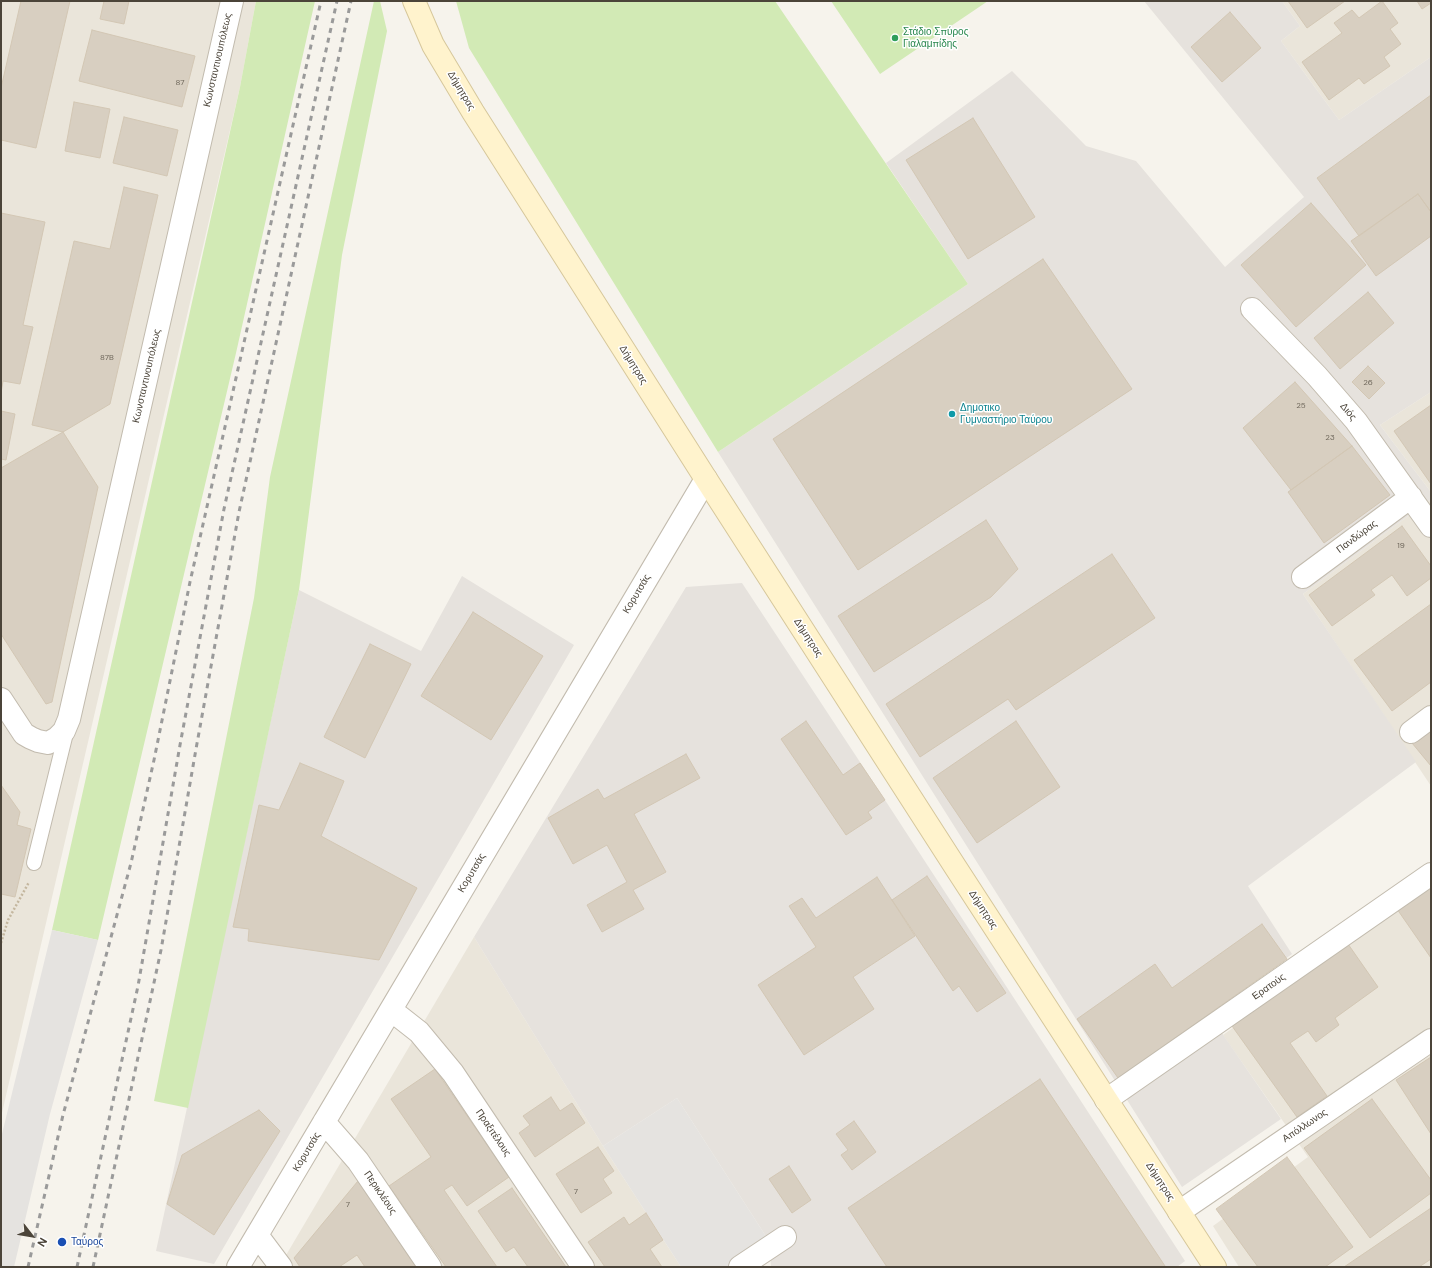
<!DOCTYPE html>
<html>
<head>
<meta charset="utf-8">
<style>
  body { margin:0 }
  #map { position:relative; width:1432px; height:1268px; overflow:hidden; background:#f6f3ec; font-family:"DM Sans",sans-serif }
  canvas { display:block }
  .frame { position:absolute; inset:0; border:2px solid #4b4439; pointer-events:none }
  .north { position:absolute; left:12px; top:1216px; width:40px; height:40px; -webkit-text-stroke:3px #fff; paint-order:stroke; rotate:121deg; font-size:11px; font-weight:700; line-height:16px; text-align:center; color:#4b4439 }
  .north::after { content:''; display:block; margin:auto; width:14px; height:18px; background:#4b4439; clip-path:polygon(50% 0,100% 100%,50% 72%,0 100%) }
</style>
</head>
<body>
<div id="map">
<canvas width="1432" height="1268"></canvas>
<div class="frame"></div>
<div class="north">N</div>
</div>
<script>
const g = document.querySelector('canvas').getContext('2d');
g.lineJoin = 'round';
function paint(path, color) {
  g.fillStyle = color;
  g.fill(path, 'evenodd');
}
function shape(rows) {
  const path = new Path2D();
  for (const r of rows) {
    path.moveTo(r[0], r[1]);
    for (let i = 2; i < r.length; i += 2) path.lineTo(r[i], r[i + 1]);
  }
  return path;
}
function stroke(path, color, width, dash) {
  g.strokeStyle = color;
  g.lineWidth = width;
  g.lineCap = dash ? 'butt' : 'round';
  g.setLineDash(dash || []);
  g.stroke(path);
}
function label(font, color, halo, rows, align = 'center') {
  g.font = font + ' "DM Sans",sans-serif';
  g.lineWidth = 3;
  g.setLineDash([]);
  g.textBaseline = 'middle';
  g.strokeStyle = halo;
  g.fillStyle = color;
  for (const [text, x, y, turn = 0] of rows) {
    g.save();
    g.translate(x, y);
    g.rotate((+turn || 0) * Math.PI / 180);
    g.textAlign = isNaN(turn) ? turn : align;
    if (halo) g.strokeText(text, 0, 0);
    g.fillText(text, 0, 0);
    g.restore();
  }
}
const residential = shape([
  [1,1,256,1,240,87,1,1117],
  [1282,1,1431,1,1431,57,1339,120,1281,41,1300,26],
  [1431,392,1431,492,1380,425],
  [1431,499,1431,786,1303,594],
  [1431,885,1431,1267,1239,1267,1213,1226,1308,1157,1223,1035],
  [474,937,603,1146,681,1267,279,1267]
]);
const industrial = shape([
  [1144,1,1282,1,1300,26,1281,41,1339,120,1431,57,1431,392,1380,425,1431,492,1431,499,1303,594,1416,762,1248,886,1292,954,1209,1014,1281,1119,1182,1187,718,452,968,284,886,163,1012,71,1086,146,1136,161,1225,267,1304,197],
  [462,576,574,645,214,1264,156,1251,299,590,421,651],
  [742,583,885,800,1185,1261,1177,1267,771,1267,769,1241,677,1098,603,1146,474,937,686,587]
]);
const green = shape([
  [256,1,315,1,236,353,98,940,52,930,240,87],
  [374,1,380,1,387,31,342,255,299,590,188,1108,154,1101,254,598,270,477],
  [456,1,775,1,968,284,718,452,469,48],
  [831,1,988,1,880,74]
]);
const parking = shape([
  [52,930,98,940,50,1114,14,1267,1,1267,1,1138],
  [677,1098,769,1241,730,1267,681,1267,603,1146]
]);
const building = shape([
  [21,1,70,1,36,148,1,140,1,88,21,1],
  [104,1,129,1,124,24,100,19,104,1],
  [1288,1,1345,1,1307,28,1288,1],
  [1382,1,1398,23,1390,29,1401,44,1384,57,1390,66,1364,84,1359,78,1329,100,1302,62,1342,33,1334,23,1352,10,1359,18,1382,1],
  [1417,1,1431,1,1431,3,1422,9,1417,1],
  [1230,12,1261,48,1222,82,1191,47,1230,12],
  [92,30,195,56,182,107,79,81,92,30],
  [1431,95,1431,212,1418,194,1359,236,1317,178,1431,95],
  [74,102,110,109,100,158,65,151,74,102],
  [124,117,178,130,167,176,113,163,124,117],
  [973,118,1035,217,968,259,906,160,973,118],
  [124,187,158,195,110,404,63,432,32,425,74,241,110,249,124,187],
  [1418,194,1431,212,1431,236,1376,276,1351,241,1418,194],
  [1311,203,1366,265,1296,327,1241,265,1311,203],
  [1,213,45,222,23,325,33,327,20,384,3,381,1,393,1,213],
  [1043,259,1132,389,858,570,773,439,1043,259],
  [1368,292,1394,323,1340,369,1314,338,1368,292],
  [1368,366,1385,383,1369,399,1352,382,1368,366],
  [1295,382,1352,446,1291,490,1243,428,1295,382],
  [1431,405,1431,484,1394,431,1431,405],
  [1,411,15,414,6,460,1,459,1,411],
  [63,432,98,487,52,702,46,704,1,634,1,468,63,432],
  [1352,446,1390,495,1324,543,1288,492,1352,446],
  [986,520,1018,569,991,597,874,672,838,616,986,520],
  [1402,526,1431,566,1431,578,1407,596,1392,575,1371,590,1375,595,1332,626,1309,595,1402,526],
  [1112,554,1155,618,1016,710,1008,699,920,757,886,704,1112,554],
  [1431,604,1431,682,1392,711,1354,660,1431,604],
  [473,612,543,656,491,740,421,696,473,612],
  [370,644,411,664,365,758,324,737,370,644],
  [806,721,843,775,860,763,885,800,868,812,872,818,846,835,781,739,806,721],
  [1016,721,1060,787,977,843,933,778,1016,721],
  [1431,727,1431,766,1412,743,1431,727],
  [686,754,700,778,634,814,666,872,633,890,644,909,602,932,587,905,627,882,607,845,573,864,548,818,598,789,604,799,686,754],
  [300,763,344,781,321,836,417,888,379,960,248,941,249,929,233,927,259,805,279,810,300,763],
  [1,785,20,812,17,825,31,829,15,897,1,894,1,785],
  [927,876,1006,993,977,1012,959,986,953,991,892,900,927,876],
  [877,877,915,936,853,977,874,1009,804,1055,758,985,816,947,789,906,802,898,816,918,877,877],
  [1431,886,1431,958,1397,909,1431,886],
  [1262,924,1287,959,1118,1078,1077,1019,1155,964,1172,988,1262,924],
  [1348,944,1378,987,1335,1018,1339,1025,1316,1042,1308,1031,1290,1043,1327,1096,1297,1117,1232,1026,1348,944],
  [1431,1057,1431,1134,1396,1080,1431,1057],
  [435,1069,509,1177,467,1206,452,1185,444,1190,497,1267,446,1267,389,1186,431,1157,391,1099,435,1069],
  [1040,1079,1165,1266,1163,1267,887,1267,848,1208,1040,1079],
  [551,1097,560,1111,572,1103,585,1123,535,1157,519,1133,530,1125,523,1116,551,1097],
  [1372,1099,1431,1180,1431,1193,1370,1238,1304,1148,1372,1099],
  [259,1110,280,1131,214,1235,167,1204,182,1155,259,1110],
  [854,1121,876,1152,852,1170,841,1155,848,1150,836,1134,854,1121],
  [598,1147,614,1171,603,1179,612,1193,581,1213,556,1174,598,1147],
  [1287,1157,1353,1247,1325,1267,1258,1267,1216,1209,1287,1157],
  [789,1166,811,1200,792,1213,769,1179,789,1166],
  [358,1181,416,1267,365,1267,357,1255,339,1267,300,1267,294,1258,358,1181],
  [512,1188,566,1267,528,1267,514,1247,506,1252,478,1211,512,1188],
  [1431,1208,1431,1259,1419,1267,1344,1267,1431,1208],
  [646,1213,663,1240,650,1249,662,1267,605,1267,588,1242,624,1217,629,1225,646,1213]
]);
const path = shape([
  [1,943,8,920,29,882]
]);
const lane = shape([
  [34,863,67,729]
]);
const street = shape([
  [1252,309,1317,376,1356,421,1431,526],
  [1303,577,1411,497],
  [1,699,24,734,31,738,38,741,48,743,57,738,64,731,69,719,232,1],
  [1411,732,1431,717],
  [391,1010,419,1032,453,1073,583,1267],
  [1106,1100,1431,874],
  [324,1122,358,1161,430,1267],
  [1179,1212,1431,1040],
  [257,1235,281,1267],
  [238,1267,706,479],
  [740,1267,785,1237]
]);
const secondary = shape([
  [414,1,433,45,473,112,706,479,956,868,1215,1267]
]);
const rail = shape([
  [28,1267,63,1115,131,863,154,760,190,582,321,1],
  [77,1267,138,986,180,745,224,509,337,1],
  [93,1267,161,950,196,749,239,512,351,1]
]);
const markers = [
  [895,38,4,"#2e9e5b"],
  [952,414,4,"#0f9aa8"],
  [62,1242,5,"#1a4fb4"]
];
const numberNames = [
  ["87",180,83],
  ["87B",107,358],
  ["26",1368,383],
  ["25",1301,406],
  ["23",1330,438],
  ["19",1401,546],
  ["7",576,1192],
  ["7",348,1205]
];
const leisureNames = [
  ["Στάδιο Σπύρος",903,32],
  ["Γιαλαμπίδης",903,44]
];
const streetNames = [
  ["Κωνσταντινουπόλεως",218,60,-77],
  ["Δήμητρας",461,91,59],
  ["Δήμητρας",633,365,58],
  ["Κωνσταντινουπόλεως",147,376,-77],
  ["Διός",1348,412,50],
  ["Πανδώρας",1357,537,-37],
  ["Κορυτσάς",637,594,-59],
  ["Δήμητρας",808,638,57],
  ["Κορυτσάς",472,873,-59],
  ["Δήμητρας",983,910,57],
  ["Ερατούς",1269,987,-35],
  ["Απόλλωνος",1305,1126,-34],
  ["Πραξιτέλους",493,1133,56],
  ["Κορυτσάς",307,1152,-59],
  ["Δήμητρας",1160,1182,57],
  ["Περικλέους",380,1193,56]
];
const cultureNames = [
  ["Δημοτικο",960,408],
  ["Γυμναστήριο Ταύρου",960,420]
];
const transitNames = [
  ["Ταύρος",71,1242]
];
paint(residential, '#eae5da');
paint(industrial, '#e6e2dd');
paint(green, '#d2eab5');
paint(parking, '#e5e3e0');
paint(building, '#d8cfc1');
stroke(building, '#d3c7b4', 1);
stroke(lane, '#c2bbae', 16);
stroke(street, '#c2bbae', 24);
stroke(secondary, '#d6c79b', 24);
stroke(path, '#c4b79f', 2.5, [2, 2]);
stroke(lane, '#fff', 14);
stroke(street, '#fff', 22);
stroke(secondary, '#fff3cd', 22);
stroke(rail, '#9a9a9a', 3, [5, 5]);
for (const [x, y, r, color] of markers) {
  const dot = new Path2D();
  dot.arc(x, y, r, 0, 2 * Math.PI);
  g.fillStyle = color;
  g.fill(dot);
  stroke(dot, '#fff', 1.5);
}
label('8px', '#6e675b', null, numberNames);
label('10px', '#27864d', '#fff', leisureNames, 'left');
label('10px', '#4b4439', '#fff', streetNames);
label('10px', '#0d838f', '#fff', cultureNames, 'left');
label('10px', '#164399', '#fff', transitNames, 'left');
</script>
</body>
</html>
